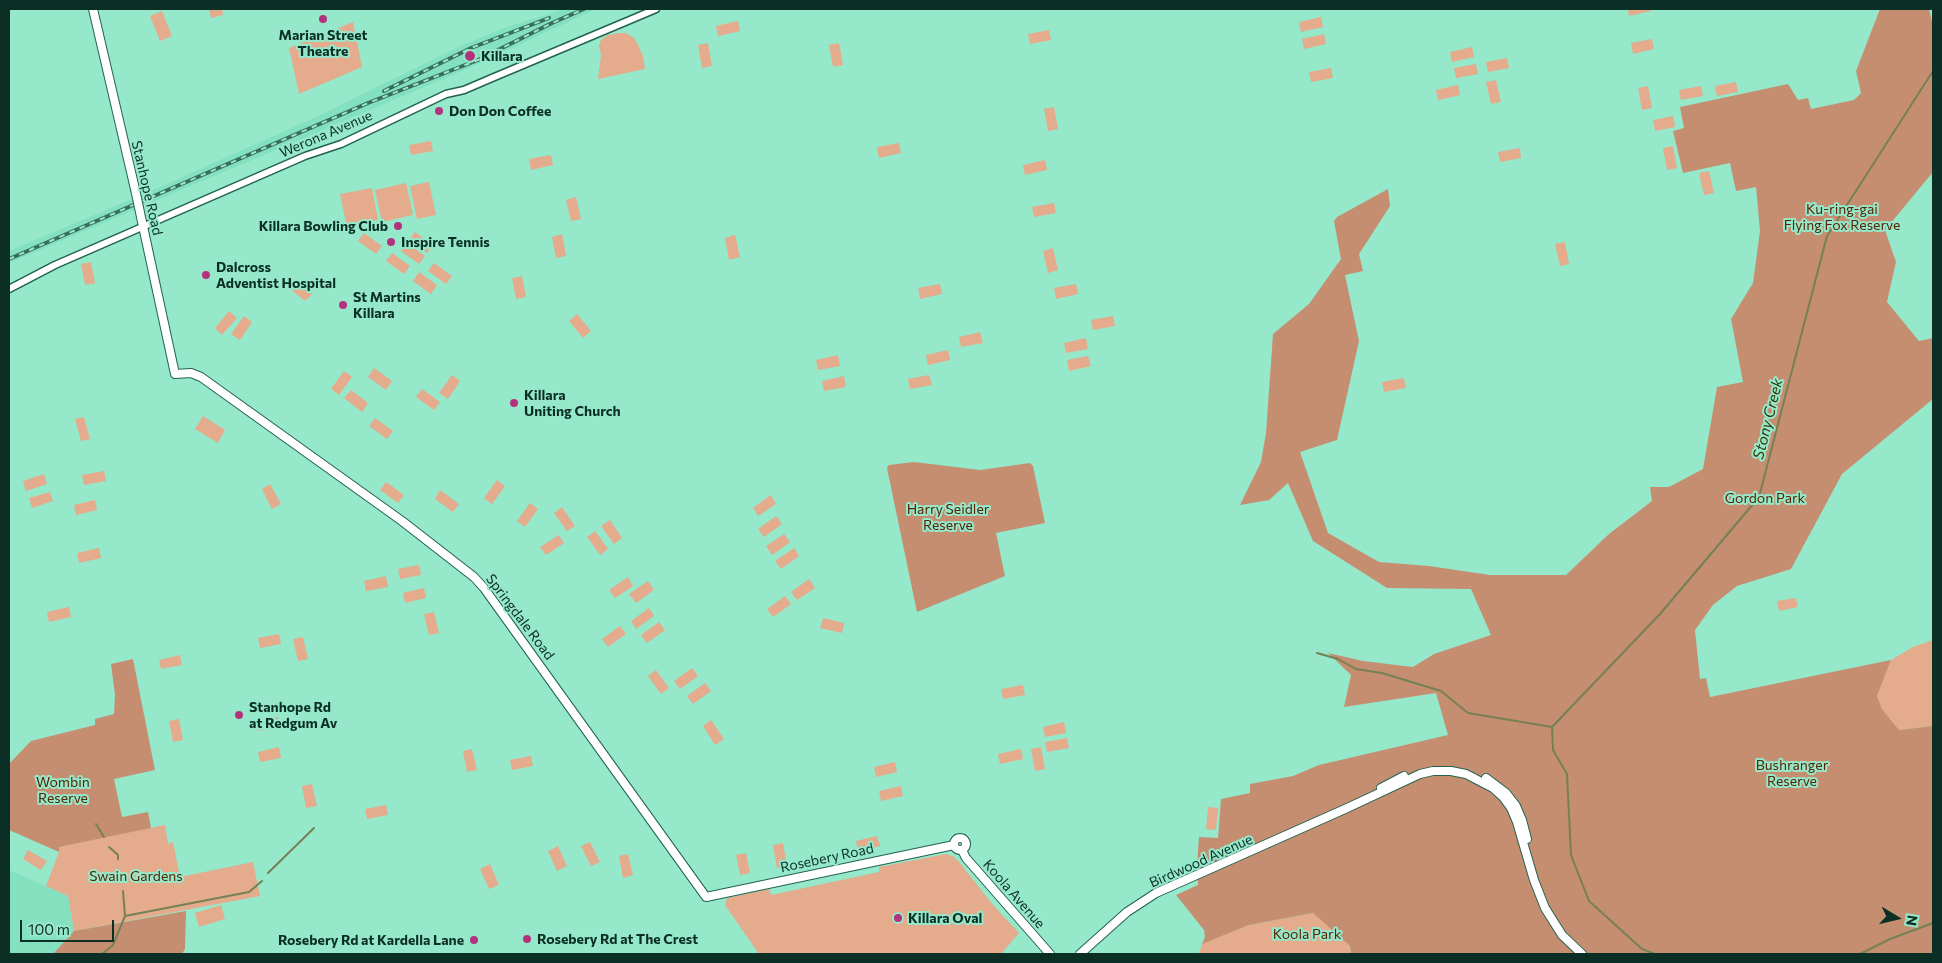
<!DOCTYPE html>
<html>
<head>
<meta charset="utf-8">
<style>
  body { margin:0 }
  #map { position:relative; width:1942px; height:963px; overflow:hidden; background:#96e8cb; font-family:Commissioner,sans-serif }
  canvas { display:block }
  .frame { position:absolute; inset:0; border:10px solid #0b2f24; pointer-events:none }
  .north { position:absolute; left:1872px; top:893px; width:50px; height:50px; -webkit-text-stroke:4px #96e8cb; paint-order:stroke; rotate:99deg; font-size:14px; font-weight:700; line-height:20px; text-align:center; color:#0b2f24 }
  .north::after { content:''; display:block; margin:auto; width:18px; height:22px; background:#0b2f24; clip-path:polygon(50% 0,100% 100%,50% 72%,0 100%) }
  .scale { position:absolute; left:20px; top:920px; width:94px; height:22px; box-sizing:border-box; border:2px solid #0b2f24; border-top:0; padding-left:6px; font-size:15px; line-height:18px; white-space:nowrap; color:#0b2f24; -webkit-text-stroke:4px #96e8cb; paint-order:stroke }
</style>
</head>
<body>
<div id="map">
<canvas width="1942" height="963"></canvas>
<div class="frame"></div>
<div class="north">N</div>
<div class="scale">100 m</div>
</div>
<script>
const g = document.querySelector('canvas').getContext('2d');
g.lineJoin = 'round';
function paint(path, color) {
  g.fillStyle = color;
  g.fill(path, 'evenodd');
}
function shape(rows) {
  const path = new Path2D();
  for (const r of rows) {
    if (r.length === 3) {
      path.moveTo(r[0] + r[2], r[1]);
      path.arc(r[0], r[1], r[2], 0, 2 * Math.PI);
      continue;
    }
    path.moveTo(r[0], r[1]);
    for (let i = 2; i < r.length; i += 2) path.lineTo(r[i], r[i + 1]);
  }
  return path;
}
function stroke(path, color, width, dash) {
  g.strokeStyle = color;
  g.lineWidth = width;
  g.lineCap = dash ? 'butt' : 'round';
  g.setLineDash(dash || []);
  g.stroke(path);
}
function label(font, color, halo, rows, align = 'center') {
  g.font = font + ' Commissioner,sans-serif';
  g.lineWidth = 4;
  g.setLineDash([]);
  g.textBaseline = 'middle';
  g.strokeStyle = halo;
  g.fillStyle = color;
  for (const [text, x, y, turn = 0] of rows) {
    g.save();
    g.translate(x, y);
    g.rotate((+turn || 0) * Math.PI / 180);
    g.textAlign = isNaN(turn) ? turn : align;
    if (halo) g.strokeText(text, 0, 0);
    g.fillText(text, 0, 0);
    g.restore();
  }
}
const built = shape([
  [563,9,596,9,469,68,9,263,9,251,158,188,318,116,458,47,504,28],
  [9,870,68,896,74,931,53,954,9,954]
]);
const green = shape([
  [209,9,222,9,223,15,211,18],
  [1628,9,1650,9,1651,11,1629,16],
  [162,11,172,36,160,41,150,16],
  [1321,17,1323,27,1301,32,1299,22],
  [738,21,740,31,718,36,716,26],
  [353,22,362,67,299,94,289,48],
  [1049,30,1051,40,1030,44,1028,34],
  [619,33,626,33,634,38,638,45,643,56,645,69,598,79,601,55,599,46,601,40,608,35],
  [1324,34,1326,44,1304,49,1302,39],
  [1652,39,1654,49,1633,54,1631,43],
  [708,43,712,66,702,68,698,45],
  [839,43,843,65,833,67,829,45],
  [1472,47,1474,57,1452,62,1450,52],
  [1507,58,1509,68,1488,72,1486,62],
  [1476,64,1478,74,1456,78,1454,68],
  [1331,68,1333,78,1311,82,1309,72],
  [1496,80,1501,102,1491,104,1486,82],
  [1736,82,1738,92,1717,96,1715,86],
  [1458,85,1460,95,1438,100,1436,90],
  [1648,86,1652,108,1642,110,1638,88],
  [1701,86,1703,96,1681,100,1679,90],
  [1054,107,1058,129,1048,131,1044,109],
  [1673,116,1675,127,1655,131,1653,120],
  [431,141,433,151,411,155,409,145],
  [899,143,901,153,879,158,877,147],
  [1673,146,1677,168,1667,170,1663,148],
  [1520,148,1521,158,1500,162,1498,152],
  [551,155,553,165,531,170,529,159],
  [1045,160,1047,170,1025,175,1023,165],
  [1709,171,1714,193,1704,195,1699,173],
  [429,182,436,215,417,219,410,186],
  [406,183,413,215,382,222,375,190],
  [372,188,378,220,347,227,340,194],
  [576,197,581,219,571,221,566,200],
  [1054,203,1056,213,1034,217,1032,207],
  [415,232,433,245,427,253,409,240],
  [364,233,382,246,376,254,358,241],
  [562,234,566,256,556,258,552,237],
  [735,235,740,257,729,260,725,238],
  [1565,242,1569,264,1560,266,1555,244],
  [407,243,425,256,419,264,401,251],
  [1053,248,1058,270,1048,273,1043,251],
  [392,253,410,266,404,274,386,261],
  [91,262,95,283,85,285,81,264],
  [434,263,452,276,446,284,428,271],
  [419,272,437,285,431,294,413,281],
  [522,276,526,297,516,299,512,278],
  [295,279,312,294,305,301,288,287],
  [940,284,942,294,920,299,918,288],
  [1076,284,1078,294,1056,299,1054,288],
  [229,311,237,318,222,335,215,328],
  [577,314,591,331,583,338,569,321],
  [244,316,252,322,240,340,231,334],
  [1113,316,1115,326,1093,330,1091,320],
  [980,332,983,343,961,347,959,337],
  [1086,338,1088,349,1066,353,1064,343],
  [948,350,950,360,928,365,926,355],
  [838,355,840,366,818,370,816,360],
  [1088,356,1091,366,1069,371,1067,360],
  [374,368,392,381,386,390,368,377],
  [344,371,352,377,339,395,331,389],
  [452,375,460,381,448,399,439,393],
  [929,375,932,385,910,389,908,379],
  [844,376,846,387,824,391,822,381],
  [1404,378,1406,388,1384,392,1382,382],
  [422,389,440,402,434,410,416,397],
  [351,390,368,403,362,412,344,398],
  [203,416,225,430,218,443,195,429],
  [84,417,90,439,81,441,75,419],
  [375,418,393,431,387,439,369,426],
  [104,471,106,481,84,485,82,475],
  [44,474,47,484,26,491,23,481],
  [497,480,505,486,492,504,484,498],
  [386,482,404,495,398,503,380,490],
  [270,484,281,504,272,509,262,489],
  [440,490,459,504,453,512,435,499],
  [50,492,53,501,32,508,29,498],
  [771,495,776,504,758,516,753,508],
  [95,500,97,510,76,515,74,505],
  [530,503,538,509,525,527,517,521],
  [562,507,575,526,567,531,554,513],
  [776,516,782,524,764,537,758,529],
  [610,520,622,538,614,544,601,526],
  [595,531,608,549,600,555,587,537],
  [784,534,790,542,772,555,766,546],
  [559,535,564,543,546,555,540,547],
  [99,548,101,558,79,563,77,553],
  [794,548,799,556,781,569,775,561],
  [419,565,421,575,400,579,398,569],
  [386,576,388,587,366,591,364,581],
  [628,577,633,586,615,598,609,590],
  [809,579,815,588,797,600,791,592],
  [648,581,654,590,636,603,629,594],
  [424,588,426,598,405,603,403,593],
  [785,596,791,604,773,617,767,609],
  [1796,598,1798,607,1779,611,1777,601],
  [69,607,71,617,49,622,47,612],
  [649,608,654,616,636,629,631,621],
  [434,612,439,633,429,635,424,614],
  [823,618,844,623,842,633,820,628],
  [659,622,665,630,647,643,641,635],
  [620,626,626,634,608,647,602,639],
  [279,634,281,644,260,648,258,638],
  [303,637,308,659,298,661,293,639],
  [1933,640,1933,726,1899,730,1882,709,1877,696,1891,660,1913,647],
  [180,655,182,665,161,669,159,660],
  [692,668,698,676,680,689,674,681],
  [656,670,669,688,661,694,648,676],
  [705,683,711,691,693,704,687,696],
  [1023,685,1025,695,1003,699,1001,689],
  [278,717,280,727,258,731,256,721],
  [179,719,183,740,173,742,169,721],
  [711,720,724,739,715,745,703,726],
  [1064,722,1066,733,1045,737,1043,727],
  [1067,738,1069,748,1047,752,1045,742],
  [279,747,281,758,260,762,258,752],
  [1041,747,1045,769,1035,771,1031,749],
  [472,749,477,770,467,772,463,751],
  [1021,749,1023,759,1000,764,998,754],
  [531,756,533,766,512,770,510,760],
  [895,762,897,772,876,777,874,767],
  [312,784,317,806,306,808,302,786],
  [901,786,903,796,881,801,879,791],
  [386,805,388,815,367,819,365,809],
  [1208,807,1218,808,1216,830,1206,829],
  [165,825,168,844,173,842,180,877,253,862,260,896,74,931,68,896,46,886,59,852,58,847],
  [877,836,880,846,858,851,856,841],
  [590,842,600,862,591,866,581,846],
  [783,843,787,866,777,868,773,845],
  [558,846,567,866,557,871,548,851],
  [28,850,47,861,41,870,23,859],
  [746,853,750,873,740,875,736,855],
  [628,854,633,875,623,878,619,856],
  [946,854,953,856,960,863,993,905,1019,933,1001,954,759,954,725,905,727,898,769,889,771,895,879,872,879,867],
  [490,864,499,885,489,889,480,869],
  [221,905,225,919,199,927,195,913],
  [1314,913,1350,946,1351,954,1199,954,1202,944,1249,925]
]);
const forest = shape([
  [1880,9,1929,9,1933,26,1933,172,1885,230,1896,262,1887,302,1919,341,1933,338,1933,399,1842,474,1791,569,1737,586,1713,605,1695,630,1700,679,1706,678,1710,697,1891,660,1877,696,1882,709,1899,730,1933,726,1933,954,1351,954,1350,946,1313,913,1249,925,1202,944,1205,937,1204,930,1176,895,1198,885,1197,865,1199,837,1218,838,1221,799,1250,793,1250,784,1293,776,1319,765,1448,735,1436,693,1344,707,1351,675,1328,653,1363,661,1413,667,1434,654,1491,635,1471,589,1387,588,1313,541,1288,483,1269,500,1240,505,1261,462,1266,433,1273,334,1309,304,1341,259,1334,221,1337,217,1388,189,1390,206,1359,254,1363,271,1345,275,1359,341,1337,440,1300,452,1328,533,1379,562,1429,566,1490,575,1566,575,1609,534,1652,501,1650,487,1669,487,1703,469,1717,387,1743,382,1731,319,1753,283,1760,231,1756,187,1736,191,1730,163,1683,173,1673,131,1684,128,1680,107,1788,84,1798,100,1808,98,1811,109,1854,100,1861,93,1856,71],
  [914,462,980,470,1030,463,1033,466,1045,523,996,533,1005,576,917,612,887,468,889,465],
  [133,659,155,770,114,779,122,817,148,812,151,828,59,847,59,852,9,830,9,764,31,741,95,725,95,719,114,714,115,695,111,664],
  [186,911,185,949,182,954,53,954,74,931]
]);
const stream = shape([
  [1317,653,1338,659,1356,669,1382,673,1441,691,1468,713,1552,727,1553,750,1567,774,1571,855,1589,901,1642,949,1655,954],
  [1552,727,1660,614,1759,497,1827,236,1933,71],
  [96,824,104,837],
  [109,847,118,855],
  [118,859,118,856],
  [268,873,314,828],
  [125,916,249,892,262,881],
  [102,954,113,945,125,916,123,891],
  [1860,954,1890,939,1933,923]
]);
const minor = shape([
  [9,289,55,265,305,156,341,144,446,94,464,90,492,78,656,9]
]);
const major = shape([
  [93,9,135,189],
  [141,217,175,374,191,373,201,377,402,521,474,577,484,588,706,897,954,845],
  [1486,778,1506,793,1516,806,1522,820,1527,839],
  [1381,788,1404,776],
  [960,844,6],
  [962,850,966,858,1050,954],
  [1080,954,1127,912,1156,893,1345,809,1420,774,1433,771,1451,771,1466,774,1493,788,1503,797,1511,808,1517,822,1534,880,1545,908,1562,935,1582,954]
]);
const rail = shape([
  [384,91,471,48,549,18],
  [9,259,368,103,478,60,552,23,584,9]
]);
const majorBridge = shape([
  [135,189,141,217]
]);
const markers = [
  [323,19,5,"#b3327d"],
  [470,56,6,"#b3327d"],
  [439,111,5,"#b3327d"],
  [398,226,5,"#b3327d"],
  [391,242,5,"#b3327d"],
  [206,275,5,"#b3327d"],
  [343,305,5,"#b3327d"],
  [514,403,5,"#b3327d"],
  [239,715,5,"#b3327d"],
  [898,918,5,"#b3327d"],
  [527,939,5,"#b3327d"],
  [474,940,5,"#b3327d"]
];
const poiNames = [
  ["Marian Street",323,35,"center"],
  ["Theatre",323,51,"center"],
  ["Killara",481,56],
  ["Don Don Coffee",449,111],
  ["Killara Bowling Club",388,226,"right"],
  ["Inspire Tennis",401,242],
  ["Dalcross",216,267],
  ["Adventist Hospital",216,283],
  ["St Martins",353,297],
  ["Killara",353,313],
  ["Killara",524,395],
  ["Uniting Church",524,411],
  ["Stanhope Rd",249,707],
  ["at Redgum Av",249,723],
  ["Killara Oval",908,918],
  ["Rosebery Rd at The Crest",537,939],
  ["Rosebery Rd at Kardella Lane",464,940,"right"]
];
const streetNames = [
  ["Werona Avenue",326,134,-23],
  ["Stanhope Road",147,188,77],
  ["Springdale Road",520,617,53],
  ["Rosebery Road",827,858,-12],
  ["Birdwood Avenue",1201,861,-24],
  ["Koola Avenue",1014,894,49]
];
const parkNames = [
  ["Ku-ring-gai",1842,209],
  ["Flying Fox Reserve",1842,225],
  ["Gordon Park",1765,498],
  ["Harry Seidler",948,509],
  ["Reserve",948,525],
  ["Bushranger",1792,765],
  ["Reserve",1792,781],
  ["Wombin",63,782],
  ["Reserve",63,798],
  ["Swain Gardens",136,876],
  ["Koola Park",1307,934]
];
const waterNames = [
  ["Stony Creek",1768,419,-76]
];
paint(built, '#84e1c0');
paint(green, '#e4ab8d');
paint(forest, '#c68e70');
stroke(stream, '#758154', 2);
stroke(minor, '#23624e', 9);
stroke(major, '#23624e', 10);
stroke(minor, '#fff', 6);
stroke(major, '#fff', 8);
stroke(rail, '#396d5c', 4);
stroke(rail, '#96e8cb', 2, [5.5]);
stroke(majorBridge, '#23624e', 10, []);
stroke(majorBridge, '#fff', 8);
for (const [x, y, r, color] of markers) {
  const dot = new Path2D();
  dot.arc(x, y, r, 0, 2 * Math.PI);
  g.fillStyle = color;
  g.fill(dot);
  stroke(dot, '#96e8cb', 2);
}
label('bold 14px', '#0b2f24', '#96e8cb', poiNames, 'left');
label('14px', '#0b2f24', '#96e8cb', streetNames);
label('14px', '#572300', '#96e8cb', parkNames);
label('italic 15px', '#363605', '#96e8cb', waterNames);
</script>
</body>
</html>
